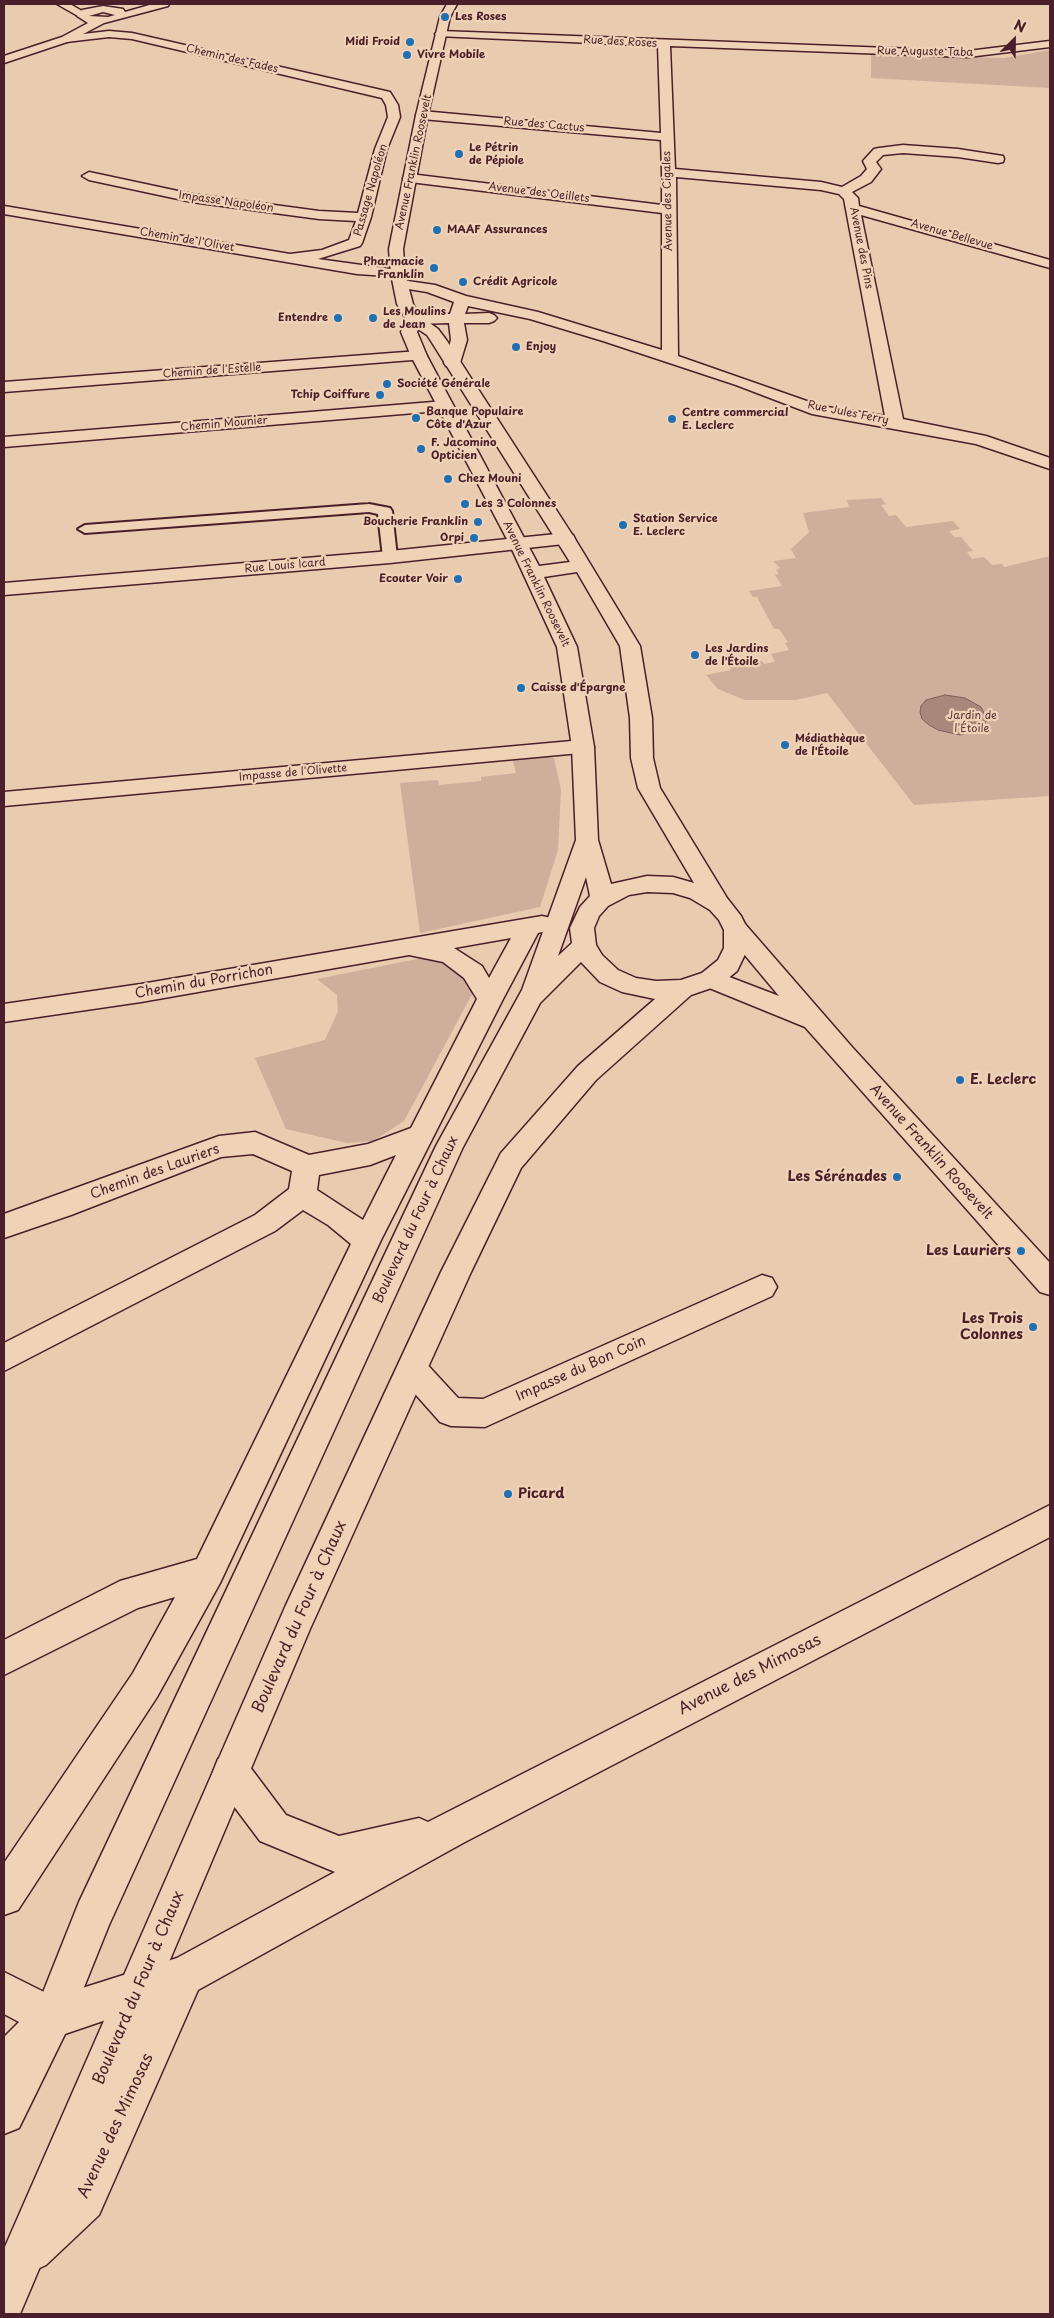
<!DOCTYPE html>
<html>
<head>
<meta charset="utf-8">
<style>
  body { margin:0 }
  #map { position:relative; width:1054px; height:2318px; overflow:hidden; background:#e9cbb0; font-family:"Playpen Sans",sans-serif }
  canvas { display:block }
  .frame { position:absolute; inset:0; border:5px solid #4a1f2b; pointer-events:none }
  .north { position:absolute; left:989px; top:15px; width:50px; height:50px; -webkit-text-stroke:4px #f0d2b6; paint-order:stroke; rotate:23deg; font-size:14px; font-weight:700; line-height:20px; text-align:center; color:#4a1f2b }
  .north::after { content:''; display:block; margin:auto; width:18px; height:22px; background:#4a1f2b; clip-path:polygon(50% 0,100% 100%,50% 72%,0 100%) }
</style>
</head>
<body>
<div id="map">
<canvas width="1054" height="2318"></canvas>
<div class="frame"></div>
<div class="north">N</div>
</div>
<script>
const g = document.querySelector('canvas').getContext('2d');
g.lineJoin = 'round';
function paint(path, color) {
  g.fillStyle = color;
  g.fill(path, 'evenodd');
}
function shape(rows) {
  const path = new Path2D();
  for (const r of rows) {
    path.moveTo(r[0], r[1]);
    for (let i = 2; i < r.length; i += 2) path.lineTo(r[i], r[i + 1]);
  }
  return path;
}
function stroke(path, color, width, dash) {
  g.strokeStyle = color;
  g.lineWidth = width;
  g.lineCap = dash ? 'butt' : 'round';
  g.setLineDash(dash || []);
  g.stroke(path);
}
function label(font, color, halo, rows, align = 'center') {
  g.font = font + ' "Playpen Sans",sans-serif';
  g.lineWidth = 4.5;
  g.setLineDash([]);
  g.textBaseline = 'middle';
  g.strokeStyle = halo;
  g.fillStyle = color;
  for (const [text, x, y, turn = 0] of rows) {
    g.save();
    g.translate(x, y);
    g.rotate((+turn || 0) * Math.PI / 180);
    g.textAlign = isNaN(turn) ? turn : align;
    if (halo) g.strokeText(text, 0, 0);
    g.fillText(text, 0, 0);
    g.restore();
  }
}
const green = shape([
  [1050,50,1050,88,871,78,871,54,1004,58],
  [881,498,886,504,881,505,889,516,896,515,906,527,953,521,960,529,949,531,954,537,961,537,973,551,967,552,972,559,984,557,992,565,1002,564,1004,567,1050,556,1050,796,914,805,827,693,796,700,745,700,718,689,706,675,731,670,730,667,762,661,764,664,775,662,771,654,789,650,785,643,788,642,779,629,774,629,757,597,753,597,749,591,782,586,775,575,779,574,776,570,780,568,773,561,796,558,791,549,809,532,803,513,849,507,847,500],
  [538,756,554,758,561,790,558,850,540,907,420,933,400,783,438,780,439,785,481,781,481,777,516,773,512,758],
  [422,958,455,963,477,985,404,1121,373,1141,347,1143,286,1129,255,1058,325,1040,338,1011,337,995,317,979]
]);
const water = shape([
  [945,695,965,698,981,707,987,719,984,725,979,730,960,735,938,730,929,725,922,719,920,712,921,706,926,700,945,695]
]);
const pedestrian = shape([
  [369,504,390,508,392,511,397,557,395,560,390,561,383,557,378,514,369,512,85,533,78,529,85,525,369,504]
]);
const minor = shape([
  [57,4,70,4,87,14,86,16,78,16,57,4],
  [109,31,132,33,390,92,398,105,400,117,387,149,371,217,362,243,360,246,318,259,398,270,405,274,403,277,357,274,4,214,4,206,290,254,322,250,349,240,356,221,319,219,192,202,89,180,82,176,89,172,192,194,319,211,358,213,375,149,388,117,386,105,382,98,132,39,109,37,66,42,60,39,66,36,109,31],
  [441,31,968,51,1050,41,1050,47,968,57,670,46,675,169,821,182,842,187,861,176,867,169,863,161,874,149,879,148,903,145,958,149,1003,156,1004,159,1003,162,998,163,958,157,903,153,883,155,876,162,881,169,871,182,852,192,858,198,859,206,1050,260,1050,268,861,215,903,419,986,436,1050,458,1050,469,976,444,812,414,736,385,603,341,530,319,468,306,465,314,489,313,494,315,497,318,494,321,489,323,464,323,467,340,460,363,458,366,452,368,446,366,444,363,451,340,449,323,414,324,409,322,406,319,409,316,414,314,450,314,454,302,427,292,396,287,394,284,396,281,401,280,435,285,466,296,538,312,662,350,662,213,410,182,405,181,403,178,405,175,410,174,662,205,662,172,661,140,422,119,416,115,422,111,661,133,658,46,437,36,435,34,437,32,441,31],
  [676,177,821,190,839,194,844,199,885,416,821,406,678,356,676,177],
  [419,351,425,353,427,356,425,359,4,392,4,382,419,351],
  [445,401,451,402,453,406,451,410,4,447,4,437,445,401],
  [566,533,573,535,575,539,573,543,390,563,4,595,4,583,390,551,566,533],
  [583,740,591,742,594,747,591,752,4,806,4,792,583,740],
  [542,916,551,918,554,924,551,930,538,933,503,999,381,1240,220,1583,157,1697,18,1910,4,1915,4,1863,133,1673,175,1597,138,1608,4,1675,4,1640,120,1581,197,1559,351,1244,328,1225,303,1210,275,1231,4,1371,4,1343,255,1215,289,1189,292,1171,253,1154,221,1157,71,1215,4,1238,4,1214,219,1136,255,1132,309,1155,368,1144,411,1128,477,999,464,978,443,962,409,955,141,1002,4,1022,4,1004,141,984,542,916],
  [511,938,489,978,482,966,454,948,511,938],
  [396,1155,363,1220,317,1190,319,1175,370,1165,396,1155],
  [762,1275,772,1278,777,1287,772,1296,485,1427,451,1426,440,1422,401,1378,397,1369,401,1360,412,1356,423,1360,458,1398,483,1399,762,1275],
  [1050,1505,1050,1537,463,1843,198,1990,99,2215,46,2265,31,2272,16,2265,9,2250,16,2235,69,2185,150,2005,56,2037,51,2047,18,2079,4,2085,4,2037,19,2022,4,2014,4,1972,54,1997,177,1958,335,1872,260,1841,218,1785,213,1772,218,1759,231,1754,244,1759,286,1815,339,1836,419,1818,428,1822,1050,1505]
]);
const tertiary = shape([
  [153,4,169,4,168,6,104,23,70,41,4,63,4,56,62,37,88,23,77,16,82,10,103,6,123,9,125,12,153,4],
  [103,12,115,15,108,17,89,16,103,12],
  [736,922,745,924,852,1047,1050,1263,1050,1295,1040,1292,805,1027,702,985,699,979,702,973,711,970,779,996,724,930,727,924,736,922]
]);
const secondary = shape([
  [447,4,457,4,450,17,428,115,403,249,405,274,413,304,420,316,438,329,447,341,575,539,640,646,652,718,653,758,660,788,727,898,741,916,748,930,748,948,737,971,720,985,691,995,596,1080,521,1168,471,1272,310,1629,20,2314,4,2314,4,2249,286,1605,441,1272,501,1153,578,1066,655,999,622,992,600,982,581,962,540,1003,463,1147,109,1925,66,2032,19,2128,4,2134,4,2070,38,2005,79,1902,436,1146,522,990,576,840,572,747,557,647,510,545,411,356,401,332,406,319,397,304,391,274,389,249,416,115,440,17,447,4],
  [418,329,427,335,431,341,570,562,539,566,427,356,417,332,418,329],
  [577,572,620,646,630,718,631,758,638,788,694,883,673,877,647,876,611,884,598,840,594,747,577,647,544,577,577,572],
  [586,877,590,896,580,907,570,928,572,943,558,956,586,877],
  [647,892,673,893,690,898,710,910,719,920,724,930,724,948,718,960,702,973,681,980,656,981,636,978,618,970,602,955,596,945,594,928,599,916,608,906,629,895,647,892]
]);
const markers = [
  [445,17,5,"#1f6fb2"],
  [410,42,5,"#1f6fb2"],
  [407,55,5,"#1f6fb2"],
  [459,154,5,"#1f6fb2"],
  [437,230,5,"#1f6fb2"],
  [434,268,5,"#1f6fb2"],
  [463,282,5,"#1f6fb2"],
  [338,318,5,"#1f6fb2"],
  [373,318,5,"#1f6fb2"],
  [516,347,5,"#1f6fb2"],
  [387,384,5,"#1f6fb2"],
  [380,395,5,"#1f6fb2"],
  [416,418,5,"#1f6fb2"],
  [672,419,5,"#1f6fb2"],
  [421,449,5,"#1f6fb2"],
  [448,479,5,"#1f6fb2"],
  [465,504,5,"#1f6fb2"],
  [478,522,5,"#1f6fb2"],
  [623,525,5,"#1f6fb2"],
  [474,538,5,"#1f6fb2"],
  [458,579,5,"#1f6fb2"],
  [695,655,5,"#1f6fb2"],
  [521,688,5,"#1f6fb2"],
  [785,745,5,"#1f6fb2"],
  [960,1080,5,"#1f6fb2"],
  [897,1177,5,"#1f6fb2"],
  [1021,1251,5,"#1f6fb2"],
  [1033,1327,5,"#1f6fb2"],
  [508,1494,5,"#1f6fb2"]
];
const farPoinames = [
  ["Les Roses",455,17],
  ["Midi Froid",400,42,"right"],
  ["Vivre Mobile",417,55],
  ["Le Pétrin",469,148],
  ["de Pépiole",469,161],
  ["MAAF Assurances",447,230],
  ["Pharmacie",424,262,"right"],
  ["Franklin",424,275,"right"],
  ["Crédit Agricole",473,282],
  ["Les Moulins",383,312],
  ["de Jean",383,325],
  ["Entendre",328,318,"right"],
  ["Enjoy",526,347],
  ["Société Générale",397,384],
  ["Tchip Coiffure",370,395,"right"],
  ["Banque Populaire",426,412],
  ["Côte d'Azur",426,425],
  ["Centre commercial",682,413],
  ["E. Leclerc",682,426],
  ["F. Jacomino",431,443],
  ["Opticien",431,456],
  ["Chez Mouni",458,479],
  ["Les 3 Colonnes",475,504],
  ["Station Service",633,519],
  ["E. Leclerc",633,532],
  ["Boucherie Franklin",468,522,"right"],
  ["Orpi",464,538,"right"],
  ["Ecouter Voir",448,579,"right"],
  ["Les Jardins",705,649],
  ["de l'Étoile",705,662],
  ["Caisse d'Épargne",531,688],
  ["Médiathèque",795,739],
  ["de l'Étoile",795,752]
];
const farStreetnames = [
  ["Rue des Roses",620,42,3],
  ["Rue Auguste Taba",925,52,1],
  ["Chemin des Fades",232,59,13],
  ["Rue des Cactus",544,125,5],
  ["Avenue Franklin Roosevelt",414,162,-78],
  ["Passage Napoléon",371,190,-74],
  ["Avenue des Oeillets",539,193,7],
  ["Avenue des Cigales",668,201,-91],
  ["Impasse Napoléon",226,202,8],
  ["Avenue Bellevue",952,235,16],
  ["Chemin de l'Olivet",187,240,10],
  ["Avenue des Pins",861,248,79],
  ["Chemin de l'Estelle",212,371,-4],
  ["Rue Jules Ferry",848,413,11],
  ["Chemin Mounier",224,424,-5],
  ["Rue Louis Icard",285,566,-5],
  ["Avenue Franklin Roosevelt",536,584,64],
  ["Impasse de l'Olivette",293,773,-5]
];
const farParknames = [
  ["Jardin de",972,716],
  ["l'Étoile",972,729]
];
const streetNames = [
  ["Chemin du Porrichon",204,982,-10],
  ["Avenue Franklin Roosevelt",931,1152,48],
  ["Chemin des Lauriers",155,1172,-20],
  ["Boulevard du Four à Chaux",416,1220,-65],
  ["Impasse du Bon Coin",581,1369,-24]
];
const poiNames = [
  ["E. Leclerc",970,1080,"left"],
  ["Les Sérénades",887,1177],
  ["Les Lauriers",1011,1251],
  ["Les Trois",1023,1319],
  ["Colonnes",1023,1335],
  ["Picard",518,1494,"left"]
];
const nearStreetnames = [
  ["Boulevard du Four à Chaux",300,1617,-66],
  ["Avenue des Mimosas",750,1675,-27],
  ["Boulevard du Four à Chaux",139,1988,-67],
  ["Avenue des Mimosas",116,2126,-65]
];
paint(green, '#cfae9b');
paint(water, '#aa877b');
stroke(water, '#845d5b', 1);
stroke(pedestrian, '#4a1f2b', 4);
stroke(minor, '#4a1f2b', 3);
stroke(tertiary, '#4a1f2b', 3);
stroke(secondary, '#4a1f2b', 3);
paint(pedestrian, '#f0d2b6');
paint(minor, '#f0d2b6');
paint(tertiary, '#f0d2b6');
paint(secondary, '#f0d2b6');
for (const [x, y, r, color] of markers) {
  const dot = new Path2D();
  dot.arc(x, y, r, 0, 2 * Math.PI);
  g.fillStyle = color;
  g.fill(dot);
  stroke(dot, '#f0d2b6', 2);
}
label('bold 11px', '#4a1f2b', '#f0d2b6', farPoinames, 'left');
label('11px', '#4a1f2b', '#f0d2b6', farStreetnames);
label('11px', '#5e343c', '#f0d2b6', farParknames);
label('14px', '#4a1f2b', '#f0d2b6', streetNames);
label('bold 14px', '#4a1f2b', '#f0d2b6', poiNames, 'right');
label('16px', '#4a1f2b', '#f0d2b6', nearStreetnames);
</script>
</body>
</html>
